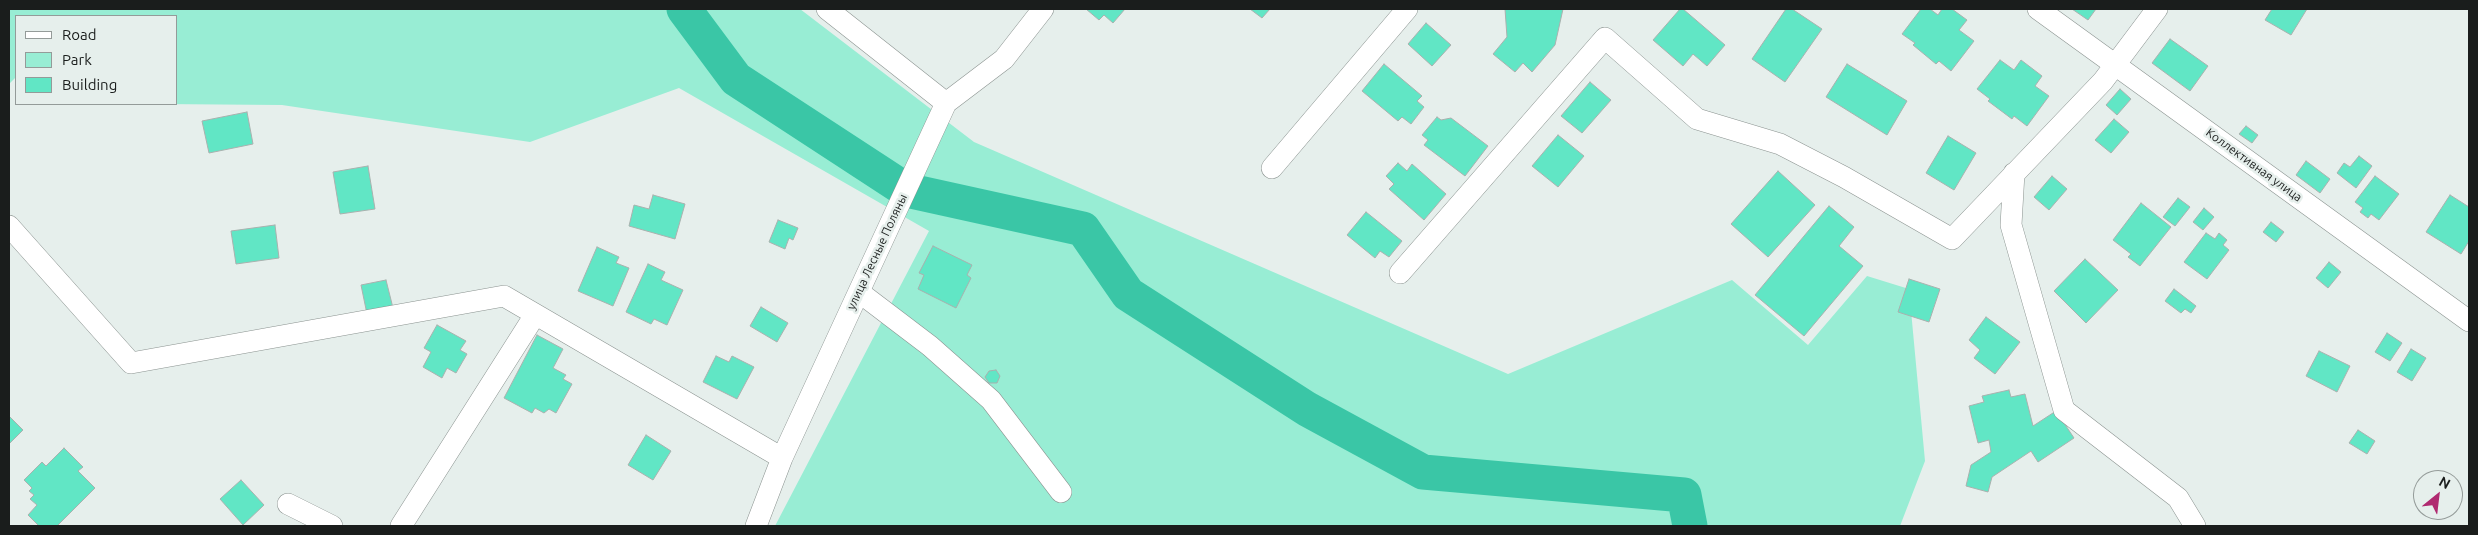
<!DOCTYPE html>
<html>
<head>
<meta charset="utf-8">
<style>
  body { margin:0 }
  #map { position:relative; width:2478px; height:535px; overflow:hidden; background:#e6efec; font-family:Ubuntu,sans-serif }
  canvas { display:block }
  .frame { position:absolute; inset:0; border:10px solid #1a1d1c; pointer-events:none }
  .legend { position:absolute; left:15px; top:15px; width:162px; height:90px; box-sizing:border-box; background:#e6efec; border:1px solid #949b99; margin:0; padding:6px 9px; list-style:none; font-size:15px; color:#1a1d1c }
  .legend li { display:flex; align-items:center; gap:10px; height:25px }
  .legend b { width:25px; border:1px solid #949b99 }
  .north { position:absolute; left:2413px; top:470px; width:50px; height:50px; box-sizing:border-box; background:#e6efec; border:1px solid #949b99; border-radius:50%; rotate:29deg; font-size:14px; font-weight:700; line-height:20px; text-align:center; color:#1a1d1c }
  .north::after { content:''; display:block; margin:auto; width:18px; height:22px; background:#b02a70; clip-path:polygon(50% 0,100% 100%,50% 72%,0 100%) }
</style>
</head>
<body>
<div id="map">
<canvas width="2478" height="535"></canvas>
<div class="frame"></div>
<ul class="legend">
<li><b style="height:6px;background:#fff"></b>Road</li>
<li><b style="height:14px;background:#98edd4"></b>Park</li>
<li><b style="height:14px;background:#61e6c5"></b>Building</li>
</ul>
<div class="north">N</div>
</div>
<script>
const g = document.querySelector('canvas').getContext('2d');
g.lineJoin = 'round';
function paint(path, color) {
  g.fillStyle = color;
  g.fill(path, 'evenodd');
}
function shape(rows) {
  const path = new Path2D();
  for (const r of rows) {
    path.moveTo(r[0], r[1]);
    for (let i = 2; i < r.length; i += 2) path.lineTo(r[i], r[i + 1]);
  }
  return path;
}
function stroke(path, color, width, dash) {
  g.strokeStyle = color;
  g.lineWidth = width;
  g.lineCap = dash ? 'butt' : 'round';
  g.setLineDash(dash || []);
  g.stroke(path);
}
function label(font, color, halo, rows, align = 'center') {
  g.font = font + ' Ubuntu,sans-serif';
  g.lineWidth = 5;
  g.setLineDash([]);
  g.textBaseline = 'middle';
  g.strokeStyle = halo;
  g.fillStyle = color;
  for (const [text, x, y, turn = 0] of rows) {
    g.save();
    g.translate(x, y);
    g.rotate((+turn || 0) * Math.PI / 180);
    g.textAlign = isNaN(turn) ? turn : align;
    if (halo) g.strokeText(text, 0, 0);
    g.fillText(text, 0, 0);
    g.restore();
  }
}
const green = shape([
  [9,9,800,9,974,142,1508,374,1732,280,1808,345,1867,276,1909,289,1925,461,1900,526,775,526,929,231,679,88,530,142,282,105,158,104,176,104,176,16,16,16,16,77,9,84]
]);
const river = shape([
  [684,9,736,79,906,190,1083,229,1128,294,1307,409,1423,472,1684,495,1690,526]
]);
const building = shape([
  [1086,9,1125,9,1113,23,1104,15,1099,20,1086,9],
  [1250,9,1270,9,1262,18,1250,9],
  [1505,9,1563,9,1555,45,1532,72,1523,63,1515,72,1493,54,1507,37,1505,9],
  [1680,9,1683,9,1725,45,1707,66,1693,54,1683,66,1653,40,1680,9],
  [1786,9,1792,9,1822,29,1785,82,1752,59,1786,9],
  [1921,9,1930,9,1938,15,1942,9,1952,9,1967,20,1959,30,1974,41,1951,71,1939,61,1936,64,1913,45,1915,43,1902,34,1921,9],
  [2072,9,2096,9,2088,20,2072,9],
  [2272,9,2307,9,2291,35,2265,20,2272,9],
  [1426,23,1451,45,1432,66,1408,44,1426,23],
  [2170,39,2208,66,2190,91,2152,63,2170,39],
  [2000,60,2014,70,2021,60,2042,76,2035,86,2049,96,2027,126,2014,116,2012,119,1988,101,1990,99,1977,89,2000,60],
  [1384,64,1422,96,1417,101,1424,107,1411,124,1402,117,1398,121,1362,91,1384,64],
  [1847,64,1907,101,1887,135,1826,97,1847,64],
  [1590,82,1611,100,1582,133,1561,116,1590,82],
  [2120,89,2131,99,2117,115,2106,105,2120,89],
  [247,112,253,144,209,153,202,121,247,112],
  [1437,117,1441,120,1451,118,1488,146,1465,176,1424,145,1428,140,1422,135,1437,117],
  [2114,119,2129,132,2111,153,2095,140,2114,119],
  [2246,126,2258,135,2252,143,2239,134,2246,126],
  [1558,135,1584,156,1558,187,1532,166,1558,135],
  [1948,136,1976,153,1954,190,1926,173,1948,136],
  [2359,156,2372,166,2356,188,2337,173,2344,163,2350,167,2359,156],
  [2306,161,2330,179,2320,193,2296,175,2306,161],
  [1398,163,1407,171,1412,164,1446,194,1424,220,1389,189,1394,184,1386,176,1398,163],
  [368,166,375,209,340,214,333,172,368,166],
  [1778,171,1815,205,1768,257,1731,224,1778,171],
  [2052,176,2067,189,2049,210,2034,197,2052,176],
  [2375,176,2399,194,2379,220,2371,214,2368,218,2360,212,2363,208,2355,202,2375,176],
  [653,195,685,204,675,239,629,226,634,205,649,209,653,195],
  [2450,195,2469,207,2469,241,2461,254,2426,232,2450,195],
  [2178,198,2190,207,2175,226,2163,217,2178,198],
  [2141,203,2171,227,2140,266,2128,257,2131,254,2113,240,2141,203],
  [1829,206,1854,227,1839,246,1863,266,1804,336,1755,295,1829,206],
  [2204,208,2214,217,2203,230,2193,222,2204,208],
  [1366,212,1402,241,1389,257,1380,251,1375,258,1347,235,1366,212],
  [778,220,798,228,793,240,789,238,785,249,769,242,778,220],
  [2271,222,2284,232,2276,242,2263,232,2271,222],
  [275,225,279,258,236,264,231,231,275,225],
  [2206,233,2215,239,2219,233,2227,240,2223,245,2229,250,2207,279,2184,262,2206,233],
  [933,246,972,265,967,275,971,278,956,308,918,289,924,275,919,273,933,246],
  [597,247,619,257,616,263,629,268,613,306,578,291,597,247],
  [2085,259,2118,290,2086,323,2054,291,2085,259],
  [2329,262,2341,272,2328,288,2316,278,2329,262],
  [648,264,665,272,661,280,683,290,667,325,654,319,651,324,626,312,648,264],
  [1909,279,1940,289,1929,322,1898,312,1909,279],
  [386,280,393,308,367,314,361,285,386,280],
  [2174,289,2196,306,2191,313,2185,309,2181,313,2165,301,2174,289],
  [761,307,788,323,777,342,750,326,761,307],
  [1986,317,2020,342,1995,374,1974,358,1980,350,1969,340,1986,317],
  [437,325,466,341,460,350,467,354,456,373,447,368,442,378,423,367,431,352,424,348,437,325],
  [2387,333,2402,343,2390,361,2375,352,2387,333],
  [537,335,563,349,553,368,566,375,563,379,572,384,556,413,549,409,544,413,535,408,532,413,504,398,537,335],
  [2411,349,2426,358,2412,381,2397,372,2411,349],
  [2319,351,2350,366,2337,392,2306,376,2319,351],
  [716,356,729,362,732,356,754,367,737,399,703,382,716,356],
  [996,370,1000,376,997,383,989,383,985,377,989,371,996,370],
  [2009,390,2011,397,2025,394,2033,426,2056,411,2074,438,2038,462,2031,451,1992,477,1988,492,1966,486,1971,465,1991,452,1989,440,1978,443,1969,406,1984,402,1982,396,2009,390],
  [9,416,23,430,9,444,9,416],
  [2358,430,2375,441,2367,454,2349,443,2358,430],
  [646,435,671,451,653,480,628,465,646,435],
  [64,448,83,467,78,471,95,488,57,526,39,526,28,515,37,505,30,499,34,495,29,491,32,488,24,480,42,462,46,466,64,448],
  [241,480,264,505,243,525,220,499,241,480]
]);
const minor = shape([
  [827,9,946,103],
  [2038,9,2469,321],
  [1272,168,1407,9],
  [2014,173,2011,225,2064,410,2178,498,2195,526],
  [9,226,131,363,504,296,782,458],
  [1400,273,1605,38,1697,119,1780,144,1844,177,1952,239,2103,81,2157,9],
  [859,292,930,346,991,400,1061,492],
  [288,504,332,526],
  [401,526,535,315],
  [756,526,782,458,946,103,1004,59,1043,9]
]);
const streetNames = [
  ["Коллективная улица",2254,165,36],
  ["улица Лесные Поляны",877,252,-65]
];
paint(green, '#98edd4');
stroke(river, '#3ac6a6', 35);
paint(building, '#61e6c5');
stroke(building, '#a9b1ae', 1);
stroke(minor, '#8b9390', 22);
stroke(minor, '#fff', 21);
label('12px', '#1a1d1c', '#e6efec', streetNames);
</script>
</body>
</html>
